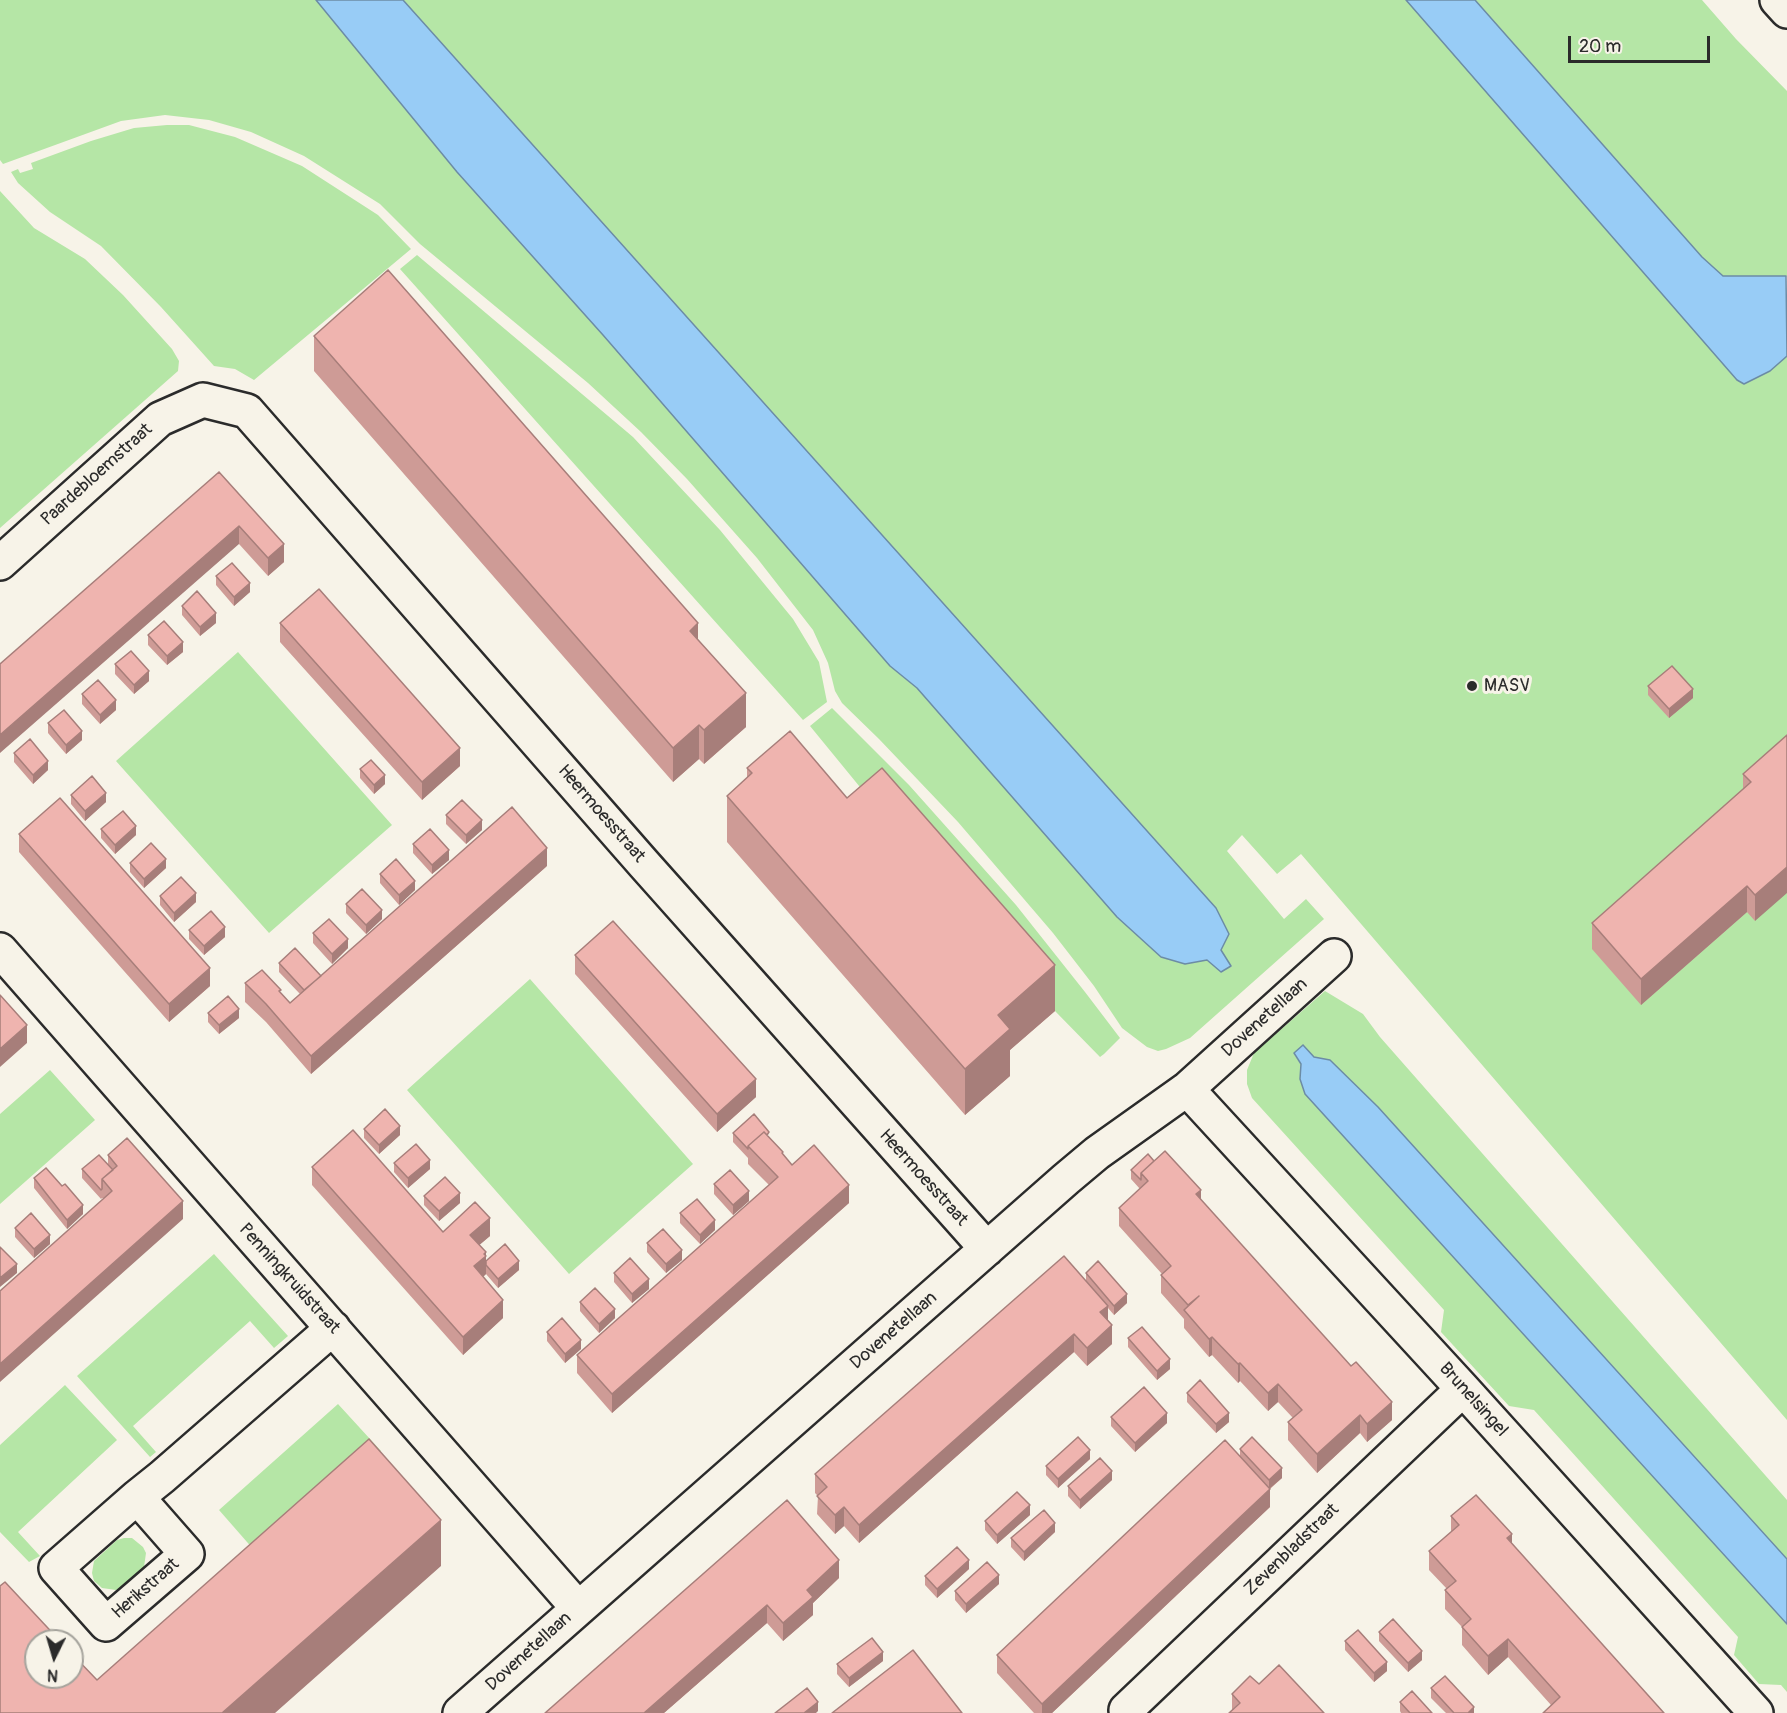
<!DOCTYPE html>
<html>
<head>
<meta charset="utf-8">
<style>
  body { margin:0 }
  #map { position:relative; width:1787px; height:1713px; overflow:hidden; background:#f7f3e8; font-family:Pangolin,sans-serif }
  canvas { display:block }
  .north { position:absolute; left:24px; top:1629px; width:60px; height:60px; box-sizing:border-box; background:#f7f3e8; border:2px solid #a5a39c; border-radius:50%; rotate:185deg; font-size:16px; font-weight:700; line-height:24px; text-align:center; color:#2b2b2b }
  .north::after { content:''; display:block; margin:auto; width:21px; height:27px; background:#2b2b2b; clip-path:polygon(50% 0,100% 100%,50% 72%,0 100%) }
  .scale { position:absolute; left:1568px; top:36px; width:142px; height:27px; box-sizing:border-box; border:3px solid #2b2b2b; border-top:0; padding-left:8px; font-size:18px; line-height:21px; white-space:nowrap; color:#2b2b2b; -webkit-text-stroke:4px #f7f3e8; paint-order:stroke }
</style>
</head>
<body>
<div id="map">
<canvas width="1787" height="1713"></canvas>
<div class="north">N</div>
<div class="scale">20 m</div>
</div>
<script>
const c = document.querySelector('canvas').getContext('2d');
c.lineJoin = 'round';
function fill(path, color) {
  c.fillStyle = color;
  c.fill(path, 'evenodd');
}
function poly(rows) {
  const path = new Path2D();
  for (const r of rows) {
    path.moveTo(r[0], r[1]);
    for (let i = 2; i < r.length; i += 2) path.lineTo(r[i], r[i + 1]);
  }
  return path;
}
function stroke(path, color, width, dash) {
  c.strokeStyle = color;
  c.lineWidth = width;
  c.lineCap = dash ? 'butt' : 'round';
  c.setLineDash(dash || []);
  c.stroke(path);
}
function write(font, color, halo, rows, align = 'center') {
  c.font = font + ' Pangolin,sans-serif';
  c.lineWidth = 6;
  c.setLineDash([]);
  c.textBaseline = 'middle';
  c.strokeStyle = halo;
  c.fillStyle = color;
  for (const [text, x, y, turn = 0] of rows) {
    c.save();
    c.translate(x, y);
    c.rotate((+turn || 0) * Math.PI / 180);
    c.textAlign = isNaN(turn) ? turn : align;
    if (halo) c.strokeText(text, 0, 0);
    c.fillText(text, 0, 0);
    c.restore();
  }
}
const green = poly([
  [0,0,316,0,457,172,603,335,890,666,917,688,1117,917,1161,957,1185,964,1207,960,1221,949,1215,908,403,0,1406,0,1737,380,1744,384,1770,371,1787,356,1787,1420,1301,854,1277,874,1242,835,1227,851,1284,919,1306,899,1324,919,1190,1038,1166,1049,1158,1051,1147,1047,1122,1028,1094,986,1053,933,958,822,879,739,842,703,835,691,828,663,813,630,757,558,687,479,641,432,588,383,420,244,380,204,304,156,251,132,209,120,165,115,121,121,3,164,0,160],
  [1475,0,1702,0,1736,39,1787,91,1787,277,1786,276,1723,276,1702,257],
  [167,125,189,125,235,137,302,166,378,215,411,249,254,380,235,369,214,366,161,307,101,246,50,212,18,183,11,172,18,169,20,173,33,169,31,163,91,141,134,128],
  [0,191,34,228,85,259,123,295,172,349,179,361,178,371,0,528],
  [417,255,633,437,720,530,793,619,819,662,827,702,803,720,400,269],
  [238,652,392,825,269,933,116,761],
  [832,708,909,785,1016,905,1085,992,1120,1038,1104,1054,1100,1057,1055,1011,882,814,810,726],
  [530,979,693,1164,569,1274,407,1090],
  [1325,991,1363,1014,1380,1037,1787,1500,1787,1559,1378,1107,1330,1060,1294,1054,1301,1064,1300,1079,1305,1094,1787,1624,1787,1692,1781,1685,1759,1684,1734,1655,1738,1637,1534,1410,1509,1406,1441,1332,1444,1310,1252,1098,1247,1084,1247,1070,1254,1053],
  [50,1070,95,1120,0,1204,0,1114],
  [214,1254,288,1336,274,1348,250,1321,133,1426,156,1452,150,1457,77,1376],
  [65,1385,117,1440,18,1532,40,1556,29,1562,0,1532,0,1445],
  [338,1404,381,1451,261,1558,219,1510],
  [124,1538,132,1538,143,1547,146,1553,144,1567,123,1588,116,1590,102,1588,94,1581,92,1573,94,1561,117,1540]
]);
const water = poly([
  [316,0,403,0,1216,908,1229,934,1221,950,1231,966,1221,972,1207,960,1185,964,1161,957,1117,917,917,688,890,666,603,335,457,172,316,0],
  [1406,0,1475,0,1702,257,1723,276,1786,276,1787,356,1770,371,1744,384,1737,380,1406,0],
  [1303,1045,1314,1057,1330,1060,1378,1107,1787,1559,1787,1624,1305,1094,1300,1079,1301,1064,1294,1053,1303,1045]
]);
const minor = poly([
  [1777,0,1787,11],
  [0,563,160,419,203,400,247,411,644,864,987,1249],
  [0,950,578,1608],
  [1187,1089,1463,1389,1756,1713],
  [137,1497,187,1554,106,1624,56,1568,137,1497,162,1477,333,1328],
  [460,1713,1066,1179,1097,1153,1187,1089,1334,956],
  [1129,1713,1126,1710,1463,1389]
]);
const wall = poly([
  [314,336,746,727,704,764,699,759,673,782,314,371],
  [219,472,284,562,268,576,239,544],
  [216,576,250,592,234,606,216,585],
  [182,606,216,623,200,636,182,615],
  [280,623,460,766,422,800,280,642],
  [148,635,183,652,167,665,148,645],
  [115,664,149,681,134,694,115,674],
  [1648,686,1693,698,1669,718,1648,695],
  [82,694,116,710,100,724,82,704],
  [48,723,82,740,66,754,48,733],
  [1787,735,1755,921,1747,912,1641,1005,1592,949,1592,923,1743,789,1743,774],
  [14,753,48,770,33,784,14,762],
  [747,768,847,798,1055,1011,1010,1050,1010,1076,965,1115,727,842,727,796,747,778],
  [360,769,385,784,374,794,360,778],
  [71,795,106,802,85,821,71,804],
  [446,815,482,830,466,844,446,824],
  [101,829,136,835,115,854,101,838],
  [19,834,210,986,169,1022,19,852],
  [413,844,449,860,432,874,413,853],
  [130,863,166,868,144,888,130,872],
  [547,866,311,1074,266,1022,245,1002,245,983,281,993,290,1003,300,994,279,972,279,963,321,976],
  [380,874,415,890,399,905,380,883],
  [160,896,196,902,174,922,160,905],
  [346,904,382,919,366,934,346,913],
  [189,930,225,937,204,955,189,939],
  [313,933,348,948,332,964,313,943],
  [575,955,756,1097,717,1132,575,974],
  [208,1013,239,1018,219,1034,208,1022],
  [364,1129,400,1135,379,1154,364,1138],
  [733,1133,769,1138,792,1165,849,1203,612,1413,577,1373,577,1355,769,1185,748,1164,748,1158,733,1142],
  [108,1155,183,1219,102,1198,101,1199,82,1178,82,1169,108,1164],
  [1154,1161,1201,1200,1392,1420,1367,1442,1360,1433,1317,1473,1288,1440,1288,1422,1293,1418,1278,1402,1268,1411,1240,1381,1238,1383,1212,1355,1209,1357,1184,1328,1184,1319,1161,1293,1161,1275,1162,1274,1119,1226,1119,1208,1140,1189,1131,1179,1131,1170],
  [394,1163,430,1169,408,1188,394,1172],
  [312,1167,443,1232,490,1236,479,1245,486,1252,486,1261,519,1270,498,1288,486,1274,483,1277,503,1318,463,1355,312,1185],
  [34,1178,83,1214,67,1229,34,1188],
  [714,1184,749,1201,733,1215,714,1194],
  [424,1196,460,1203,439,1221,424,1205],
  [680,1213,715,1230,700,1244,680,1223],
  [15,1228,50,1244,34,1258,15,1237],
  [647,1243,682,1260,666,1273,647,1252],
  [614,1273,649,1289,632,1303,614,1282],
  [1086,1273,1127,1303,1114,1315,1108,1308,1108,1321,1112,1344,1087,1366,1074,1352,859,1543,844,1526,835,1534,817,1514,818,1496,815,1493,815,1474,1086,1281],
  [580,1302,615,1318,599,1333,580,1311],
  [547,1332,581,1349,565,1363,547,1341],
  [1128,1338,1170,1369,1157,1380,1128,1347],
  [1187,1393,1229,1422,1216,1433,1187,1402],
  [1111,1417,1167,1423,1135,1452,1111,1426],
  [1240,1449,1282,1478,1270,1489,1270,1507,1052,1713,1034,1713,997,1673,997,1655,1240,1455],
  [1090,1459,1058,1488,1046,1475,1046,1466],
  [1112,1480,1080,1509,1068,1496,1068,1486],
  [787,1500,839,1578,813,1603,813,1615,783,1641,767,1623,664,1713],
  [1030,1515,997,1544,985,1530,985,1521],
  [1451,1516,1512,1544,1664,1713,1551,1705,1508,1657,1488,1675,1462,1645,1462,1627,1445,1609,1445,1590,1447,1589,1429,1570,1429,1551,1451,1532],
  [1055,1532,1024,1561,1011,1547,1011,1538],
  [969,1569,937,1598,925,1585,925,1576],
  [999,1584,966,1613,955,1600,955,1591],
  [1379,1632,1422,1660,1408,1672,1379,1641],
  [1345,1641,1387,1671,1374,1682,1345,1650],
  [883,1661,849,1687,837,1674,837,1664],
  [1259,1684,1232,1710,1232,1694],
  [1431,1688,1474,1713,1446,1713,1431,1698],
  [1400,1702,1432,1713,1401,1713,1400,1711]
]);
const shadedWall = poly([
  [239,526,239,544,0,753,0,735],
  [284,544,284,562,268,576,268,558],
  [250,583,250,592,234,606,234,597],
  [216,613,216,623,200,636,200,627],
  [698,623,698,658,690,631],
  [183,642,183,652,167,665,167,656],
  [149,671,149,681,134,694,134,685],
  [1693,689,1693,698,1669,718,1669,709],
  [746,693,746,727,704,764,704,730],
  [116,700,116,710,100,724,100,715],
  [699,725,699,759,673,782,673,748],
  [82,731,82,740,66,754,66,745],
  [460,748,460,766,422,800,422,782],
  [48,761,48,770,33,784,33,775],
  [385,775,385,784,374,794,374,785],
  [106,793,106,802,85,821,85,811],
  [482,820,482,830,466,844,466,835],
  [136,826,136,835,115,854,115,845],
  [547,848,547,866,311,1074,311,1056],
  [449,850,449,860,432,874,432,865],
  [166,859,166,868,144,888,144,879],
  [1787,867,1787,893,1755,921,1755,895],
  [415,881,415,890,399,905,399,895],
  [1747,886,1747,912,1641,1005,1641,979],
  [196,893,196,902,174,922,174,913],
  [382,910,382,919,366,934,366,925],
  [225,927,225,937,204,955,204,946],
  [348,939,348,948,332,964,332,954],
  [1055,965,1055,1011,1010,1050,1010,1076,965,1115,965,1069,998,1015],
  [210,968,210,986,169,1022,169,1004],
  [239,1009,239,1018,219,1034,219,1025],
  [27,1025,27,1043,0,1067,0,1049],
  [756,1079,756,1097,717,1132,717,1114],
  [400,1126,400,1135,379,1154,379,1145],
  [430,1160,430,1169,408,1188,408,1178],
  [849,1185,849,1203,612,1413,612,1394],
  [1201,1190,1201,1208,1196,1194],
  [749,1191,749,1201,733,1215,733,1205],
  [460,1193,460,1203,439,1221,439,1211],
  [183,1201,183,1219,0,1382,0,1364],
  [83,1205,83,1214,67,1229,67,1220],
  [490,1218,490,1236,470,1253,470,1235],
  [715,1220,715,1230,700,1244,700,1235],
  [50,1235,50,1244,34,1258,34,1249],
  [682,1250,682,1260,666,1273,666,1264],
  [486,1252,486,1274,474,1285,474,1266],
  [519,1261,519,1270,498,1288,498,1279],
  [17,1264,17,1273,0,1287,0,1278],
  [649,1279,649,1289,632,1303,632,1294],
  [1127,1294,1127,1303,1114,1315,1114,1306],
  [503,1300,503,1318,463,1355,463,1337],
  [1108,1306,1108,1324,1100,1312],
  [615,1309,615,1318,599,1333,599,1324],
  [1112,1325,1112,1344,1087,1366,1087,1348],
  [1074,1334,1074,1352,859,1543,859,1525],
  [1212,1337,1212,1355,1209,1357,1209,1339],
  [581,1340,581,1349,565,1363,565,1354],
  [1170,1359,1170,1369,1157,1380,1157,1371],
  [1240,1363,1240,1381,1238,1383,1238,1364],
  [1278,1384,1278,1402,1268,1411,1268,1393],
  [1392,1402,1392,1420,1367,1442,1367,1424],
  [1167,1413,1167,1423,1135,1452,1135,1443],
  [1229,1413,1229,1422,1216,1433,1216,1424],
  [1360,1415,1360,1433,1317,1473,1317,1454],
  [1090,1450,1090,1459,1058,1488,1058,1479],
  [1282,1468,1282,1478,1269,1489,1269,1480],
  [1112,1471,1112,1480,1080,1509,1080,1500],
  [1270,1489,1270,1507,1052,1713,1042,1713,1042,1704],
  [1030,1505,1030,1515,997,1544,997,1535],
  [844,1507,844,1526,835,1534,835,1515],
  [441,1520,441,1566,275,1713,222,1713],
  [1055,1523,1055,1532,1024,1561,1024,1552],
  [1512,1534,1512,1552,1507,1538],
  [839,1560,839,1578,813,1603,813,1615,783,1641,783,1623,807,1590],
  [969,1560,969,1569,937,1598,937,1589],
  [999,1575,999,1584,966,1613,966,1604],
  [767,1605,767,1623,664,1713,644,1713],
  [1508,1639,1508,1657,1488,1675,1488,1656],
  [1422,1651,1422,1660,1408,1672,1408,1663],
  [883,1652,883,1661,849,1687,849,1678],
  [1387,1662,1387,1671,1374,1682,1374,1673],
  [818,1702,818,1711,816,1713,804,1713],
  [1474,1707,1474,1713,1468,1713]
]);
const building = poly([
  [388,270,698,623,690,631,746,693,704,730,699,725,673,748,314,336,388,270],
  [219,472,284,544,268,558,239,526,0,735,0,664,219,472],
  [232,563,250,583,234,597,216,576,232,563],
  [319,589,460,748,422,782,280,623,319,589],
  [197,591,216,613,200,627,182,606,197,591],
  [164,621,183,642,167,656,148,635,164,621],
  [131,651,149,671,134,685,115,664,131,651],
  [1672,666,1693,689,1669,709,1648,686,1672,666],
  [98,680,116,700,100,715,82,694,98,680],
  [64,710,82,731,66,745,48,723,64,710],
  [790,731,847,798,882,768,1055,965,998,1015,1010,1029,965,1069,727,796,752,773,747,768,790,731],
  [1787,735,1787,867,1755,895,1747,886,1641,979,1592,923,1751,782,1743,774,1787,735],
  [30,739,48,761,33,775,14,753,30,739],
  [371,760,385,775,374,785,360,769,371,760],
  [92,776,106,793,85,811,71,795,92,776],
  [60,798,210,968,169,1004,19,834,60,798],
  [462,800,482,820,466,835,446,815,462,800],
  [512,807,547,848,311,1056,266,1004,245,983,262,970,281,990,279,991,290,1003,512,807],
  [123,811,136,826,115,845,101,829,123,811],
  [430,829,449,850,432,865,413,844,430,829],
  [151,843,166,859,144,879,130,863,151,843],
  [396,859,415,881,399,895,380,874,396,859],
  [181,877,196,893,174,913,160,896,181,877],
  [362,889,382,910,366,925,346,904,362,889],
  [211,911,225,927,204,946,189,930,211,911],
  [329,919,348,939,332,954,313,933,329,919],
  [613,921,756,1079,717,1114,575,955,613,921],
  [295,948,321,976,304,990,279,963,295,948],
  [0,995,27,1025,0,1049,0,995],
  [228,996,239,1009,219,1025,208,1013,228,996],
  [385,1109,400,1126,379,1145,364,1129,385,1109],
  [754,1114,769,1132,767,1135,764,1132,748,1146,748,1149,733,1133,754,1114],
  [353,1130,443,1232,475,1202,490,1218,470,1235,486,1252,484,1254,486,1256,474,1266,503,1300,463,1337,312,1167,353,1130],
  [764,1132,783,1152,782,1153,792,1165,814,1145,849,1185,612,1394,577,1355,778,1177,748,1146,764,1132],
  [127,1138,183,1201,0,1364,0,1291,112,1191,102,1179,117,1166,108,1155,127,1138],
  [416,1144,430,1160,408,1178,394,1163,416,1144],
  [1165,1151,1201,1190,1196,1194,1351,1366,1356,1362,1392,1402,1367,1424,1360,1415,1317,1454,1288,1422,1302,1410,1278,1384,1268,1393,1240,1363,1238,1364,1212,1337,1209,1339,1184,1310,1199,1296,1188,1305,1161,1275,1171,1266,1119,1208,1148,1181,1141,1173,1165,1151],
  [1148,1154,1154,1161,1141,1173,1141,1180,1131,1170,1148,1154],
  [99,1155,113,1170,102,1179,102,1189,101,1190,82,1169,99,1155],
  [46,1168,62,1186,65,1184,83,1205,67,1220,34,1178,46,1168],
  [730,1170,749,1191,733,1205,714,1184,730,1170],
  [445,1177,460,1193,439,1211,424,1196,445,1177],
  [697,1199,715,1220,700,1235,680,1213,697,1199],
  [31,1213,50,1235,34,1249,15,1228,31,1213],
  [663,1229,682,1250,666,1264,647,1243,663,1229],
  [505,1244,519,1261,498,1279,486,1265,486,1261,505,1244],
  [0,1247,17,1264,0,1278,0,1247],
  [1064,1256,1108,1306,1100,1312,1112,1325,1087,1348,1074,1334,859,1525,844,1507,835,1515,817,1496,827,1487,815,1474,1064,1256],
  [630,1258,649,1279,632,1294,614,1273,630,1258],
  [1098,1261,1127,1294,1114,1306,1086,1273,1098,1261],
  [595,1288,615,1309,599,1324,580,1302,595,1288],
  [562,1318,581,1340,565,1354,547,1332,562,1318],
  [1142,1327,1170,1359,1157,1371,1128,1338,1142,1327],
  [1200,1380,1229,1413,1216,1424,1187,1393,1200,1380],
  [1144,1387,1167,1413,1135,1443,1111,1417,1144,1387],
  [1078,1437,1090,1450,1058,1479,1046,1466,1078,1437],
  [1252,1437,1282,1468,1269,1480,1240,1449,1252,1437],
  [369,1439,441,1520,222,1713,0,1713,0,1586,5,1582,60,1641,36,1641,36,1677,72,1677,72,1654,97,1680,369,1439],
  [1225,1440,1270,1489,1042,1704,997,1655,1225,1440],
  [1100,1458,1112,1471,1080,1500,1068,1486,1100,1458],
  [1017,1492,1030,1505,997,1535,985,1521,1017,1492],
  [1476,1495,1512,1534,1507,1538,1664,1713,1543,1713,1560,1697,1508,1639,1488,1656,1462,1627,1471,1619,1445,1590,1456,1581,1429,1551,1459,1525,1451,1516,1476,1495],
  [787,1500,839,1560,807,1590,813,1597,783,1623,767,1605,644,1713,545,1713,787,1500],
  [1044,1510,1055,1523,1024,1552,1011,1538,1044,1510],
  [957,1547,969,1560,937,1589,925,1576,957,1547],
  [987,1562,999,1575,966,1604,955,1591,987,1562],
  [1393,1619,1422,1651,1408,1663,1379,1632,1393,1619],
  [1358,1630,1387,1662,1374,1673,1345,1641,1358,1630],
  [872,1638,883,1652,849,1678,837,1664,872,1638],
  [913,1650,962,1713,832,1713,913,1650],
  [1279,1665,1324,1713,1229,1713,1240,1703,1232,1694,1250,1676,1259,1684,1279,1665],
  [1445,1676,1474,1707,1468,1713,1454,1713,1431,1688,1445,1676],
  [807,1688,818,1702,804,1713,775,1713,807,1688],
  [1412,1691,1432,1713,1410,1713,1400,1702,1412,1691]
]);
const markers = [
  [1472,686,6,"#2b2b2b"]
];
const streetNames = [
  ["Paardebloemstraat",97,475,-42],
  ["Heermoesstraat",601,814,49],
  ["Dovenetellaan",1265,1018,-42],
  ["Heermoesstraat",923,1178,48],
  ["Penningkruidstraat",289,1279,48],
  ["Dovenetellaan",894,1331,-41],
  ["Brunelsingel",1473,1400,48],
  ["Zevenbladstraat",1292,1550,-44],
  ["Herikstraat",146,1589,-41],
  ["Dovenetellaan",529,1652,-42]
];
const poiNames = [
  ["MASV",1484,686]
];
fill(green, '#b5e6a6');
fill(water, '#98ccf6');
stroke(water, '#6c8ca5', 1.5);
stroke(minor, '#2b2b2b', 38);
stroke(minor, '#f7f3e8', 33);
fill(wall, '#ce9b96');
fill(shadedWall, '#a77e7a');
fill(building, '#efb4af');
stroke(building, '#a77e7a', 1.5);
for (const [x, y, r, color] of markers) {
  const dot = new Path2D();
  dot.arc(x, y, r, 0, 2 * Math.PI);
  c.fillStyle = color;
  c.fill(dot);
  stroke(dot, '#f7f3e8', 2);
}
write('18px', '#2b2b2b', '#f7f3e8', streetNames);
write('18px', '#2b2b2b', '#f7f3e8', poiNames, 'left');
</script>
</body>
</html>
